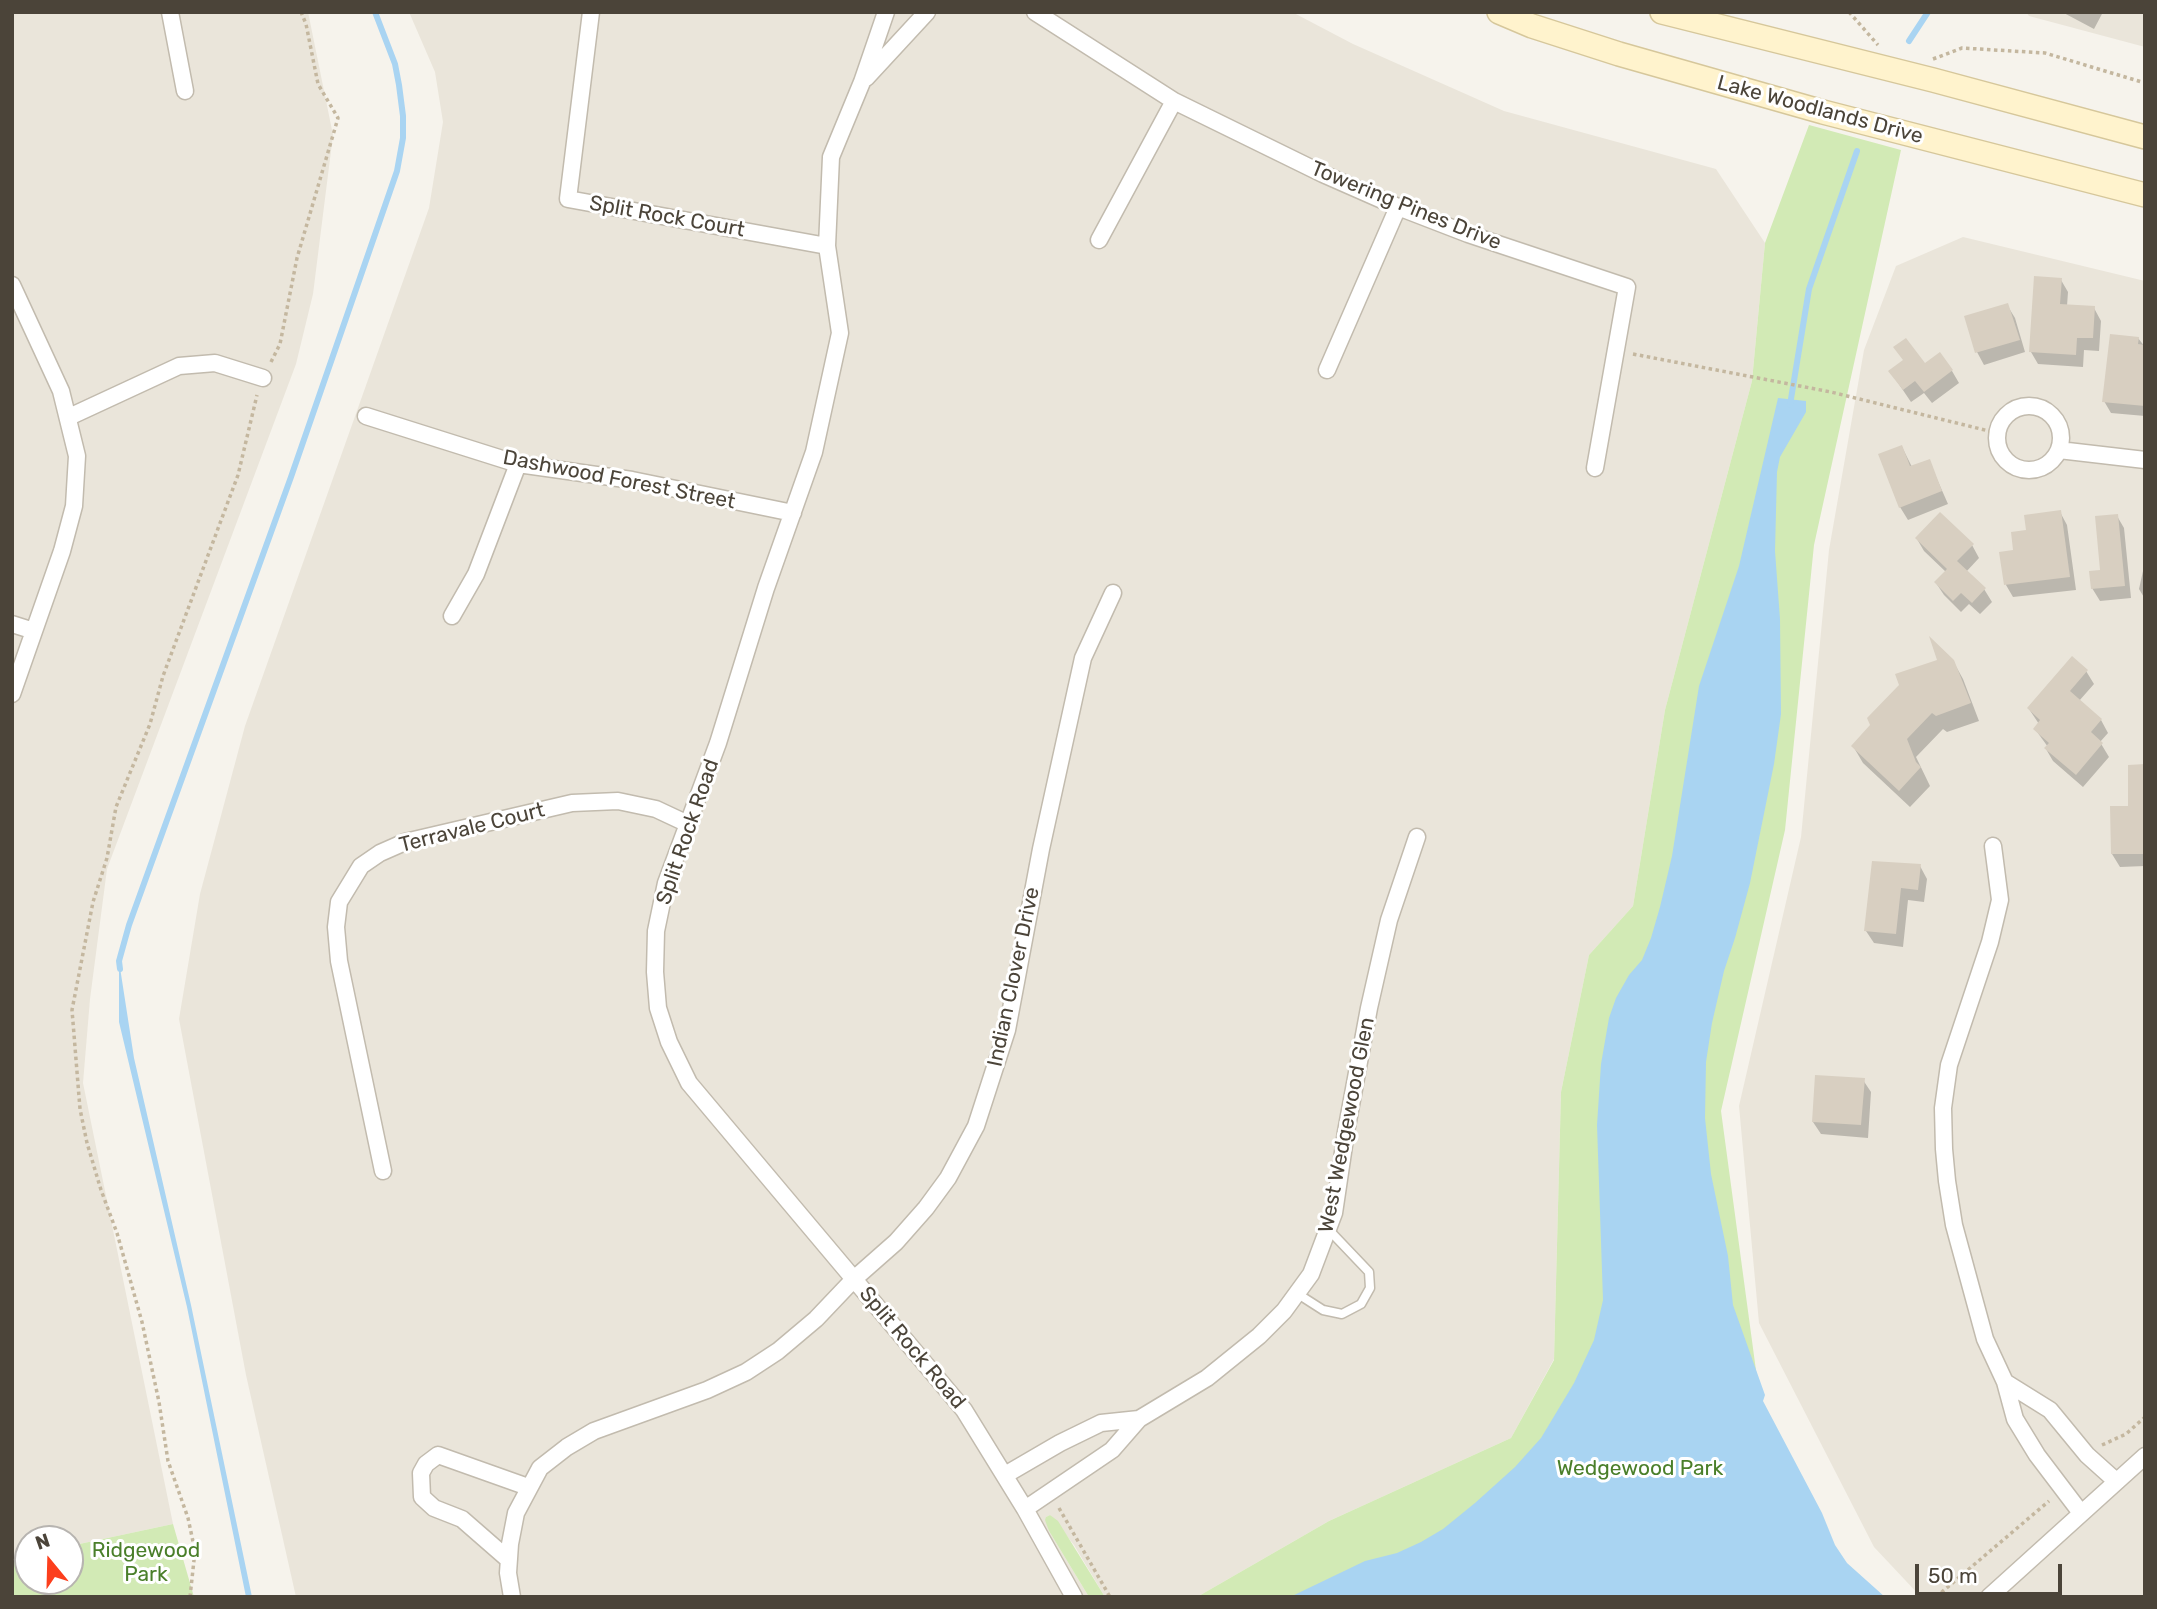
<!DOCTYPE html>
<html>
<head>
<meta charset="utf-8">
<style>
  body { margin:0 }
  #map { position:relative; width:2157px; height:1609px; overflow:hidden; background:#f6f3ec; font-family:Rubik,sans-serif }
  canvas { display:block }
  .frame { position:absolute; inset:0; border:14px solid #4b4439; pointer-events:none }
  .north { position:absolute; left:14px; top:1525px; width:70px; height:70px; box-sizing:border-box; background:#fff; border:2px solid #b7b4b0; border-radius:50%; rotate:341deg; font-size:19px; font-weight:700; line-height:28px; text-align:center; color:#4b4439 }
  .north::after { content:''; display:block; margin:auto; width:24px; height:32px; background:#fc3f1d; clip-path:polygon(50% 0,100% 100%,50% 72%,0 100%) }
  .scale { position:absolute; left:1915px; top:1564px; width:147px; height:32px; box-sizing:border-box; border:4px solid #4b4439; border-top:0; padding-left:9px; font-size:21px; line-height:24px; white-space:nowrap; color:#4b4439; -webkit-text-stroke:5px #fff; paint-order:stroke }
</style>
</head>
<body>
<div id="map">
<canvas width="2157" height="1609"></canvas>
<div class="frame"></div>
<div class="north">N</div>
<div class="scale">50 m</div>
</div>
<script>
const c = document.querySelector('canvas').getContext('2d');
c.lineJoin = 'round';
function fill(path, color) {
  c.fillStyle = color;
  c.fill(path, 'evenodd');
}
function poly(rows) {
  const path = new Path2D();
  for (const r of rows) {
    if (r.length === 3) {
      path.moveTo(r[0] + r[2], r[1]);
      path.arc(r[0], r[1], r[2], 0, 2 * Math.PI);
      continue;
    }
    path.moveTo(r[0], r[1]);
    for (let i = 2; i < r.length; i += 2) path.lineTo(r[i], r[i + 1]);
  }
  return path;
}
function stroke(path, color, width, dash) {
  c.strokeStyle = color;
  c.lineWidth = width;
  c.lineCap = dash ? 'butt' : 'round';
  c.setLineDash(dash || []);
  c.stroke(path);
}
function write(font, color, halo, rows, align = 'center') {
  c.font = font + ' Rubik,sans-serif';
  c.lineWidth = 6;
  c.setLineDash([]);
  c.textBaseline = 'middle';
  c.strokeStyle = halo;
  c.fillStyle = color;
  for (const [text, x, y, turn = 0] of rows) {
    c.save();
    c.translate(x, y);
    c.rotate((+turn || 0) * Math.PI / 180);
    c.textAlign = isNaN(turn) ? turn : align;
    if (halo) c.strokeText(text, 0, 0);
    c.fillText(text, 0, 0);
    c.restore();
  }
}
const residential = poly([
  [12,12,308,12,333,135,313,294,296,364,107,869,90,999,83,1083,173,1524,70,1546,70,1539,28,1539,28,1555,12,1558],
  [409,12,1292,12,1353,44,1504,111,1716,169,1765,243,1752,381,1665,710,1633,906,1589,955,1561,1092,1554,1359,1511,1438,1329,1521,1197,1597,1105,1597,1074,1545,1050,1515,1046,1517,1049,1531,1089,1597,296,1597,246,1375,179,1019,200,894,245,726,429,208,443,122,435,72],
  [2026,12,2145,12,2145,47,2029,16],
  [1963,237,2145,281,2145,1597,1921,1597,1874,1547,1759,1323,1739,1106,1801,837,1829,550,1864,350,1896,266]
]);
const green = poly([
  [1809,125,1901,150,1814,545,1785,830,1721,1111,1772,1489,1813,1597,1197,1597,1329,1521,1511,1438,1554,1360,1561,1092,1589,955,1633,906,1665,710,1752,381,1765,243],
  [1050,1515,1058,1521,1105,1597,1089,1597,1049,1531,1045,1520,1046,1517],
  [173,1524,194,1597,12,1597,12,1558,28,1555,28,1581,70,1581,70,1546]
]);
const water = poly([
  [1778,398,1806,401,1806,412,1780,457,1777,472,1775,551,1780,619,1781,714,1774,764,1750,883,1735,938,1724,971,1712,1023,1706,1062,1705,1118,1711,1174,1728,1256,1733,1305,1765,1395,1763,1401,1822,1513,1835,1545,1847,1563,1885,1597,1290,1597,1365,1561,1397,1553,1421,1542,1443,1529,1475,1503,1515,1467,1541,1438,1574,1383,1594,1340,1603,1300,1597,1125,1601,1064,1609,1018,1616,998,1629,975,1642,960,1651,938,1660,907,1672,856,1699,686,1739,566],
  [119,961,134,1058,191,1305,252,1597,246,1597,187,1307,119,1022]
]);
const shadow = poly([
  [2062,12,2103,12,2094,29],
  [2061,280,2068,292,2067,306,2094,308,2101,321,2099,351,2084,350,2083,367,2038,364,2031,352],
  [2007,305,2015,318,2025,352,1984,365,1977,352],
  [2138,338,2145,347,2145,416,2111,413,2104,401],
  [1925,366,1952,371,1959,383,1932,403,1924,393,1911,402,1890,371],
  [1902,447,1912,467,1929,461,1948,504,1908,520,1900,507],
  [2060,512,2067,525,2076,590,2013,597,2006,585,2015,551,2028,531],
  [2117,516,2124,528,2131,598,2100,601,2092,588,2102,571],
  [1917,539,1972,545,1979,558,1966,572,1984,589,1992,602,1980,614,1969,604,1961,612,1944,595,1936,583,1946,572,1924,551],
  [2145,562,2145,599,2139,589],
  [1953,661,1963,679,1979,721,1947,732,1943,729,1916,757,1930,786,1910,807,1863,763,1853,746],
  [2086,671,2094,684,2079,701,2101,720,2108,733,2100,742,2109,757,2083,787,2053,761,2046,749,2048,747,2035,729,2039,724,2029,709],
  [2145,766,2145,866,2120,867,2112,854],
  [1874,863,1920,866,1927,879,1924,902,1908,900,1903,947,1874,943,1866,931],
  [1863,1080,1871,1092,1868,1138,1821,1134,1813,1122]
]);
const stream = poly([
  [1909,41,1928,12],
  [1790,405,1809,289,1857,151],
  [120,969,119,961,129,925,291,477,397,171,403,138,403,116,399,85,395,64,375,12]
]);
const building = poly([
  [2034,276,2062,278,2060,304,2095,306,2093,338,2077,338,2076,355,2029,352],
  [2008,303,2020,340,1975,353,1964,316],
  [2110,334,2139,337,2138,344,2145,345,2145,406,2102,402],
  [1906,338,1925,363,1940,352,1953,370,1924,392,1915,381,1903,390,1888,371,1903,360,1893,347],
  [1902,445,1910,466,1930,459,1942,491,1899,508,1878,454],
  [2061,510,2070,577,2004,585,1999,552,2013,550,2011,532,2026,530,2024,515],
  [1940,512,1974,544,1957,561,1986,588,1972,603,1961,593,1953,601,1934,582,1947,569,1915,538],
  [2118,514,2125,586,2091,589,2089,571,2100,570,2095,516],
  [1929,636,1954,660,1971,703,1936,716,1932,713,1907,739,1916,762,1921,767,1899,791,1851,746,1870,725,1867,718,1899,685,1895,674,1937,660],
  [2072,656,2088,670,2070,691,2102,719,2091,732,2103,743,2076,775,2044,748,2049,743,2033,729,2040,720,2027,708],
  [2145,764,2145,854,2111,854,2110,806,2128,806,2128,765],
  [1872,861,1921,864,1918,890,1901,888,1896,934,1864,931],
  [1815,1075,1865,1078,1861,1125,1812,1122]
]);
const path = poly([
  [1849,12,1878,45],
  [1933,59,1962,48,2045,53,2145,83],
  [1633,354,1831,392,1997,433],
  [271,362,280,344,297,258,338,118,318,84,306,24,301,12],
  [2102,1445,2126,1434,2145,1417],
  [1059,1508,1110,1597],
  [190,1597,195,1551,188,1518,168,1461,159,1402,142,1322,117,1233,101,1190,87,1143,80,1109,72,1010,93,902,107,858,116,807,150,724,163,676,238,475,257,395],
  [1936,1597,2049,1501]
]);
const service = poly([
  [1298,1294,1323,1310,1342,1314,1361,1304,1370,1288,1369,1272,1329,1230]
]);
const minor = poly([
  [170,12,185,91],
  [591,12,568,199,827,246],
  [886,12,862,82,831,157,827,246,840,333,814,452,766,588,718,743,666,883,656,931,655,972,658,1008,669,1042,689,1083,964,1410,1025,1509,1074,1597],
  [1035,12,1174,101,1323,174,1398,207,1468,234,1627,287,1595,468],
  [866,78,927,12],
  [1099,240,1174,101],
  [12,285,61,391,77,456,74,506,62,551,12,694],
  [1327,370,1398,207],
  [2029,438,32],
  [366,416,518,464,632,480,793,513],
  [69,417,179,366,215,363,263,378],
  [2059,450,2145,460],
  [452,616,476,574,518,464],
  [12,624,34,631],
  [1993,846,2000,900,1990,942,1949,1065,1943,1108,1944,1149,1947,1181,1954,1225,1985,1339,2005,1382,2015,1419,2037,1455,2081,1513],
  [383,1171,339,961,336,927,339,902,361,866,380,853,405,842,572,803,618,801,656,809,688,824],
  [2005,1382,2050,1410,2087,1455,2116,1481],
  [1005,1475,1060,1443,1101,1423,1139,1419],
  [1025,1509,1112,1450,1139,1419,1207,1378,1259,1336,1284,1311,1311,1274,1334,1213,1346,1132,1369,1008,1389,920,1417,837],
  [509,1560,462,1519,434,1508,422,1497,421,1473,426,1464,438,1455,528,1487],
  [512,1597,508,1573,510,1544,516,1513,540,1468,567,1447,594,1431,707,1390,746,1372,778,1351,816,1319,854,1279,896,1242,926,1208,948,1178,976,1126,1007,1030,1041,849,1083,658,1113,593],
  [1989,1597,2145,1456]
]);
const secondary = poly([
  [1499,12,1532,26,1619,54,1823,112,2145,195],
  [1662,12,1933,80,2145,137]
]);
const streetNames = [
  ["Lake Woodlands Drive",1820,110,15],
  ["Towering Pines Drive",1406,206,22],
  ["Split Rock Court",667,217,10],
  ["Dashwood Forest Street",619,480,11],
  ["Terravale Court",472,828,-14],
  ["Split Rock Road",688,832,-71],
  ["Indian Clover Drive",1014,977,-78],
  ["West Wedgewood Glen",1347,1125,-79],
  ["Split Rock Road",912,1348,50]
];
const parkNames = [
  ["Wedgewood Park",1640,1469],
  ["Ridgewood",146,1551],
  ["Park",146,1575]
];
fill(residential, '#eae5da');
fill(green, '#d2eab5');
fill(water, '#a9d4f2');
fill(shadow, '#0003');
stroke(stream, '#a9d4f2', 6);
fill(building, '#d8cfc1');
stroke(service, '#c2bbae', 11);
stroke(minor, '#c2bbae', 19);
stroke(secondary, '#d6c79b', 26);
stroke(path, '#c4b79f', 3.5, [3.5, 3.5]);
stroke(service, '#fff', 8);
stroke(minor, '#fff', 16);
stroke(secondary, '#fff3cd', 23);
write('21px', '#4b4439', '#fff', streetNames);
write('21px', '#4a7f2a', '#fff', parkNames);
</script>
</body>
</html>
